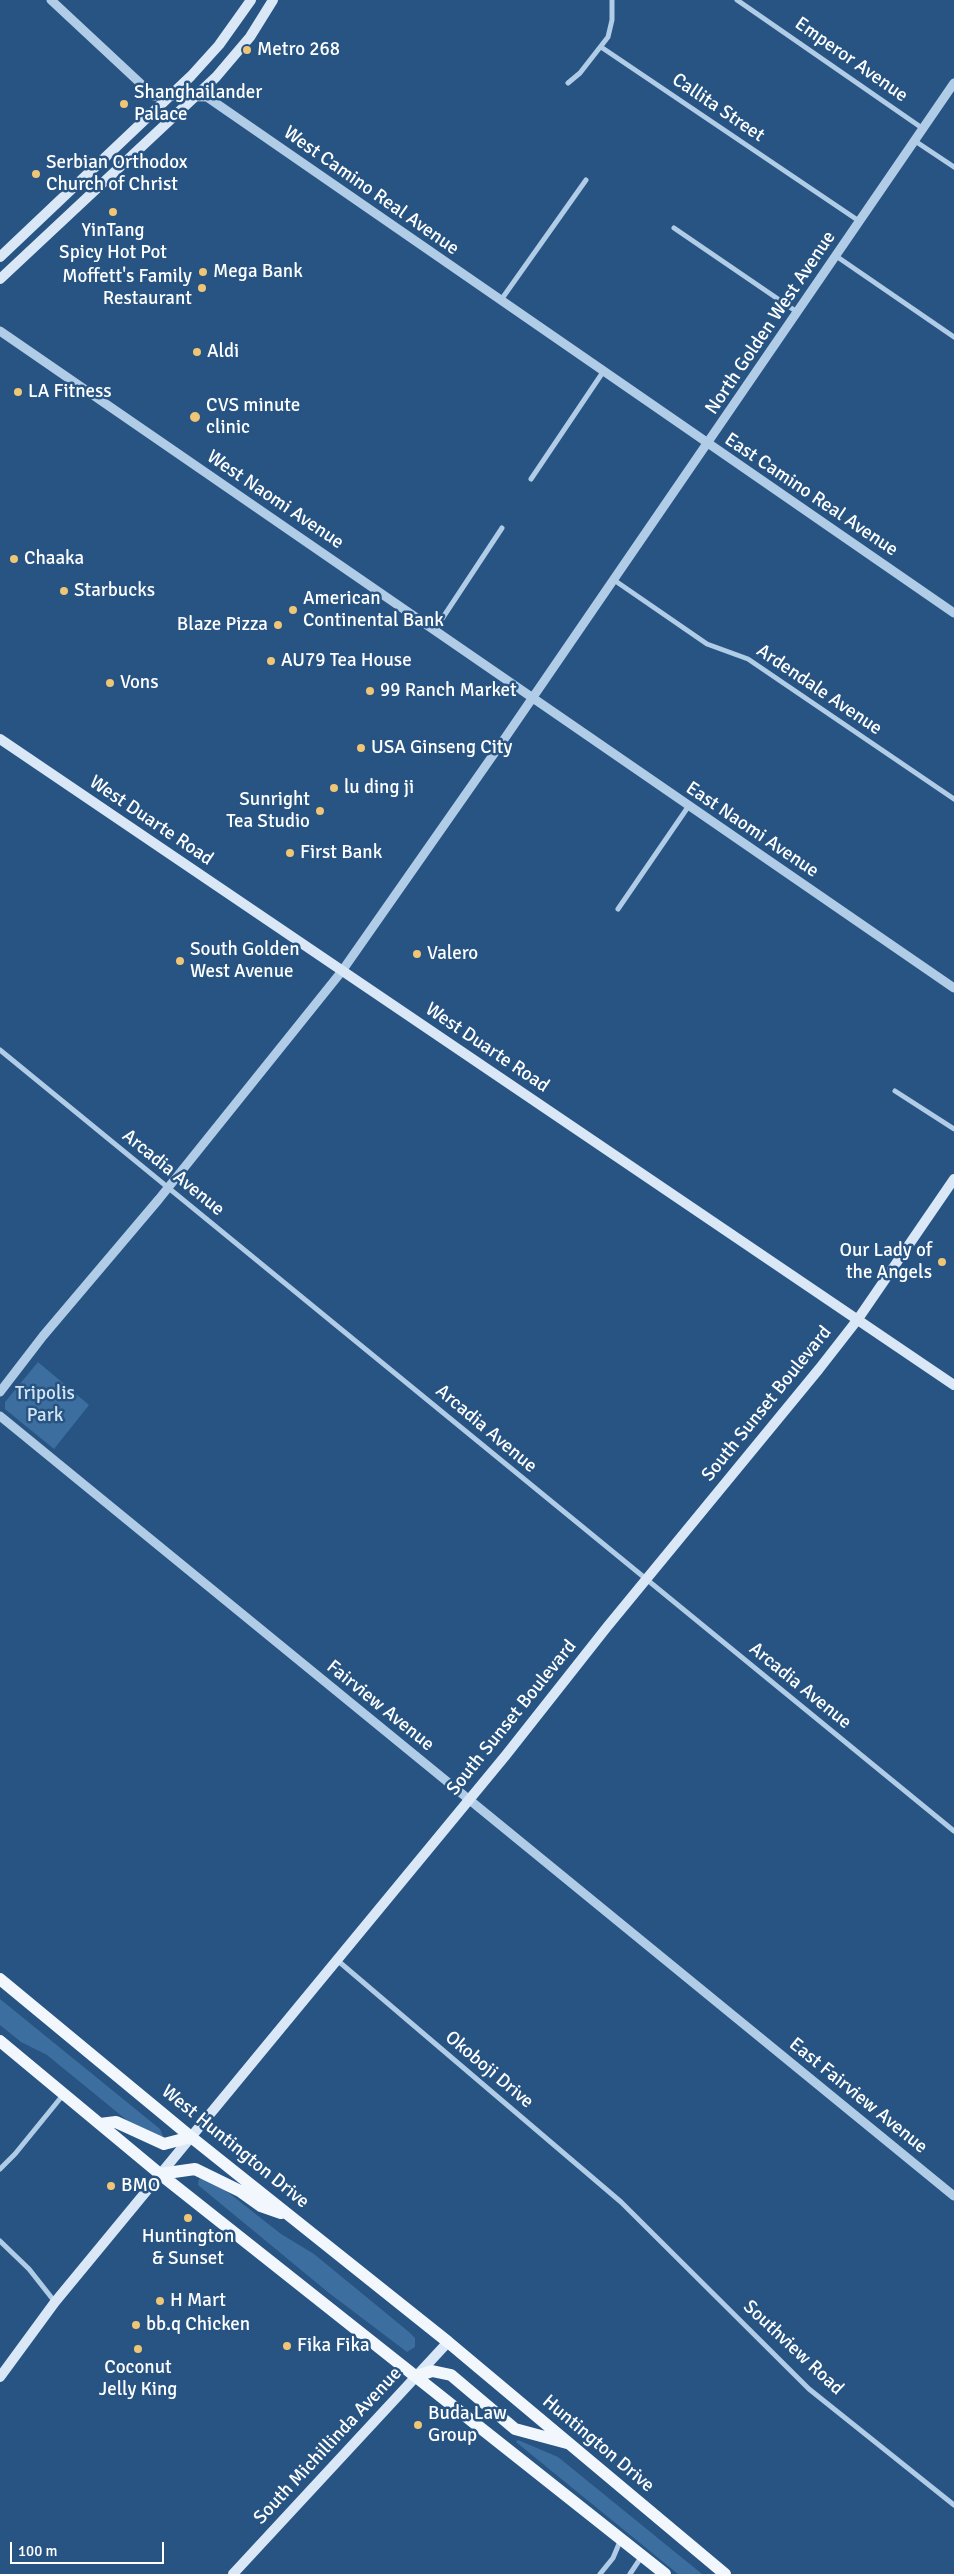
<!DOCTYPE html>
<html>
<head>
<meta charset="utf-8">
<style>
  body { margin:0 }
  #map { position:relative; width:954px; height:2574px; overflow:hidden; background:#275482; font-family:Signika,sans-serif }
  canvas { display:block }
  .scale { position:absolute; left:10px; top:2542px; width:154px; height:22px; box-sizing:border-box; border:2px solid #fff; border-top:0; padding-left:6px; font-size:15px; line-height:18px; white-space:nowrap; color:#fff; -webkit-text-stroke:4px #275482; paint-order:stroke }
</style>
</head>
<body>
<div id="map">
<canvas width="954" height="2574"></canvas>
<div class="scale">100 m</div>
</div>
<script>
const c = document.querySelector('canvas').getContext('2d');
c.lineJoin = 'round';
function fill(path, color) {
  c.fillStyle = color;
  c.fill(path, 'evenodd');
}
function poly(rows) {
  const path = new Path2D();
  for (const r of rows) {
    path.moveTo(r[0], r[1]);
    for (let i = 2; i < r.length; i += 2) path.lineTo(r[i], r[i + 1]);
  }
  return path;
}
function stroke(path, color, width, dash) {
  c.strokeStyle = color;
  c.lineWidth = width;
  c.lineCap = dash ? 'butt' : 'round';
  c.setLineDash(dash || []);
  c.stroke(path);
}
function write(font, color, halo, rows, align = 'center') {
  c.font = font + ' Signika,sans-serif';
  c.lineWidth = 5;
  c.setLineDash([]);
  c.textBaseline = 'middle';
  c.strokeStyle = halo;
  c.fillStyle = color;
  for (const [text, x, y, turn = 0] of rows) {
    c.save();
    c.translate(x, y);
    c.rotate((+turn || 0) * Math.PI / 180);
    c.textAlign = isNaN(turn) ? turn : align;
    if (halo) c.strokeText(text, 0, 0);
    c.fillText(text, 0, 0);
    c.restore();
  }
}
const green = poly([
  [38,1362,89,1405,54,1449,5,1409,5,1402],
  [0,1999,160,2129,163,2136,159,2138,134,2126,47,2055,21,2042,0,2025],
  [202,2178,220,2186,281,2234,314,2254,409,2332,415,2338,415,2347,407,2352,329,2293,198,2185,199,2179],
  [518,2440,558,2457,702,2574,678,2574,516,2442]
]);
const minor = poly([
  [737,0,922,128],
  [601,47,859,221],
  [568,83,580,73,608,37,612,20,612,0],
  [915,141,954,167],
  [674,228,797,312],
  [836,256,954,337],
  [501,300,586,180],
  [531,479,603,372],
  [614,580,707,644,748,659,954,799],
  [434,631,502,528],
  [618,909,688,807],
  [0,1050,954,1831],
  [895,1091,954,1129],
  [337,1960,621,2202,809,2389,954,2505],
  [0,2169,15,2154,63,2095],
  [0,2241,29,2269,55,2302],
  [600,2574,613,2558,621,2539],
  [630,2574,642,2556]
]);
const tertiary = poly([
  [51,0,154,96,207,97,954,613],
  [0,331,954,988],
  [0,1392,43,1336,159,1199,342,971,505,738,954,83],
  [0,1416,954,2196]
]);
const secondary = poly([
  [0,257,191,76,219,45,251,0],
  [0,279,216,77,250,37,273,0],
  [0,739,954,1385],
  [0,2377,55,2302,506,1755,607,1627,819,1369,858,1319,954,1179],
  [233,2574,448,2342]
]);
const primary = poly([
  [0,1979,191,2137,448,2342,725,2574],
  [0,2041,160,2174,665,2574],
  [100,2124,116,2122,164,2144,191,2137],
  [160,2174,195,2169,240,2191,261,2206,281,2213],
  [417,2376,432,2371,451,2375,515,2429,567,2443]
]);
const markers = [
  [247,50,5,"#efc576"],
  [124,104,5,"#efc576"],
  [36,174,5,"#efc576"],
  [113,212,5,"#efc576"],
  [203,272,5,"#efc576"],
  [202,288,5,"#efc576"],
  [197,352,5,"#efc576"],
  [18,392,5,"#efc576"],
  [195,417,6,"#efc576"],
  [14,559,5,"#efc576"],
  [64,591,5,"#efc576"],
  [293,610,5,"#efc576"],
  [278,625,5,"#efc576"],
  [271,661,5,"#efc576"],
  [110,683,5,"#efc576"],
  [370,691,5,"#efc576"],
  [361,748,5,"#efc576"],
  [334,788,5,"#efc576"],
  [320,811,5,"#efc576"],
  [290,853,5,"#efc576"],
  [417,954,5,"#efc576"],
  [180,961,5,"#efc576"],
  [942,1262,5,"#efc576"],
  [111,2186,5,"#efc576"],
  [188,2218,5,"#efc576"],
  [160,2301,5,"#efc576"],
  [136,2325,5,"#efc576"],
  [287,2346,5,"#efc576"],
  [138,2349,5,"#efc576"],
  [418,2425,5,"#efc576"]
];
const poiNames = [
  ["Metro 268",257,50],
  ["Shanghailander",134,93],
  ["Palace",134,115],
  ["Serbian Orthodox",46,163],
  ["Church of Christ",46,185],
  ["YinTang",113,231,"center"],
  ["Spicy Hot Pot",113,253,"center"],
  ["Mega Bank",213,272],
  ["Moffett's Family",192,277,"right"],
  ["Restaurant",192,299,"right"],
  ["Aldi",207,352],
  ["LA Fitness",28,392],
  ["CVS minute",206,406],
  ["clinic",206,428],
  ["Chaaka",24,559],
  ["Starbucks",74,591],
  ["American",303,599],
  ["Continental Bank",303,621],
  ["Blaze Pizza",268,625,"right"],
  ["AU79 Tea House",281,661],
  ["Vons",120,683],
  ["99 Ranch Market",380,691],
  ["USA Ginseng City",371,748],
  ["lu ding ji",344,788],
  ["Sunright",310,800,"right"],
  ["Tea Studio",310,822,"right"],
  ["First Bank",300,853],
  ["South Golden",190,950],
  ["West Avenue",190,972],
  ["Valero",427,954],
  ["Our Lady of",932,1251,"right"],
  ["the Angels",932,1273,"right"],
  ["BMO",121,2186],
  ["Huntington",188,2237,"center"],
  ["& Sunset",188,2259,"center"],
  ["H Mart",170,2301],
  ["bb.q Chicken",146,2325],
  ["Fika Fika",297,2346],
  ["Coconut",138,2368,"center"],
  ["Jelly King",138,2390,"center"],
  ["Buda Law",428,2414],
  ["Group",428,2436]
];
const streetNames = [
  ["Emperor Avenue",851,60,35],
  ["Callita Street",718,108,34],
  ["West Camino Real Avenue",371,191,35],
  ["North Golden West Avenue",771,323,-56],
  ["East Camino Real Avenue",811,495,34],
  ["West Naomi Avenue",275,500,34],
  ["Ardendale Avenue",819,690,34],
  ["West Duarte Road",151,821,34],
  ["East Naomi Avenue",752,830,34],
  ["West Duarte Road",487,1048,34],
  ["Arcadia Avenue",173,1173,39],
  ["South Sunset Boulevard",767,1404,-51],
  ["Arcadia Avenue",486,1429,40],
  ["Arcadia Avenue",800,1686,39],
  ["Fairview Avenue",380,1706,39],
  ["South Sunset Boulevard",512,1718,-51],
  ["Okoboji Drive",489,2070,40],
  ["East Fairview Avenue",858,2096,39],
  ["West Huntington Drive",235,2147,39],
  ["Southview Road",793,2348,43],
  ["Huntington Drive",598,2444,40],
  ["South Michillinda Avenue",328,2446,-47]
];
const parkNames = [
  ["Tripolis",45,1394],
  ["Park",45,1416]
];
fill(green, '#3c6f9f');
stroke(minor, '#b0cce6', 5);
stroke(tertiary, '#b0cce6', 9);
stroke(secondary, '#d9e7f6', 10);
stroke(primary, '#f1f7fd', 12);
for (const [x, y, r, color] of markers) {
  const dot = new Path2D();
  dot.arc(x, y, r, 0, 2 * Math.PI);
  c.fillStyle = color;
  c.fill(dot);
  stroke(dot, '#275482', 2);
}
write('19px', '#fff', '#275482', poiNames, 'left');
write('19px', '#fff', '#275482', streetNames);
write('19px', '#d3e5f5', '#275482', parkNames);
</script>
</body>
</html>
